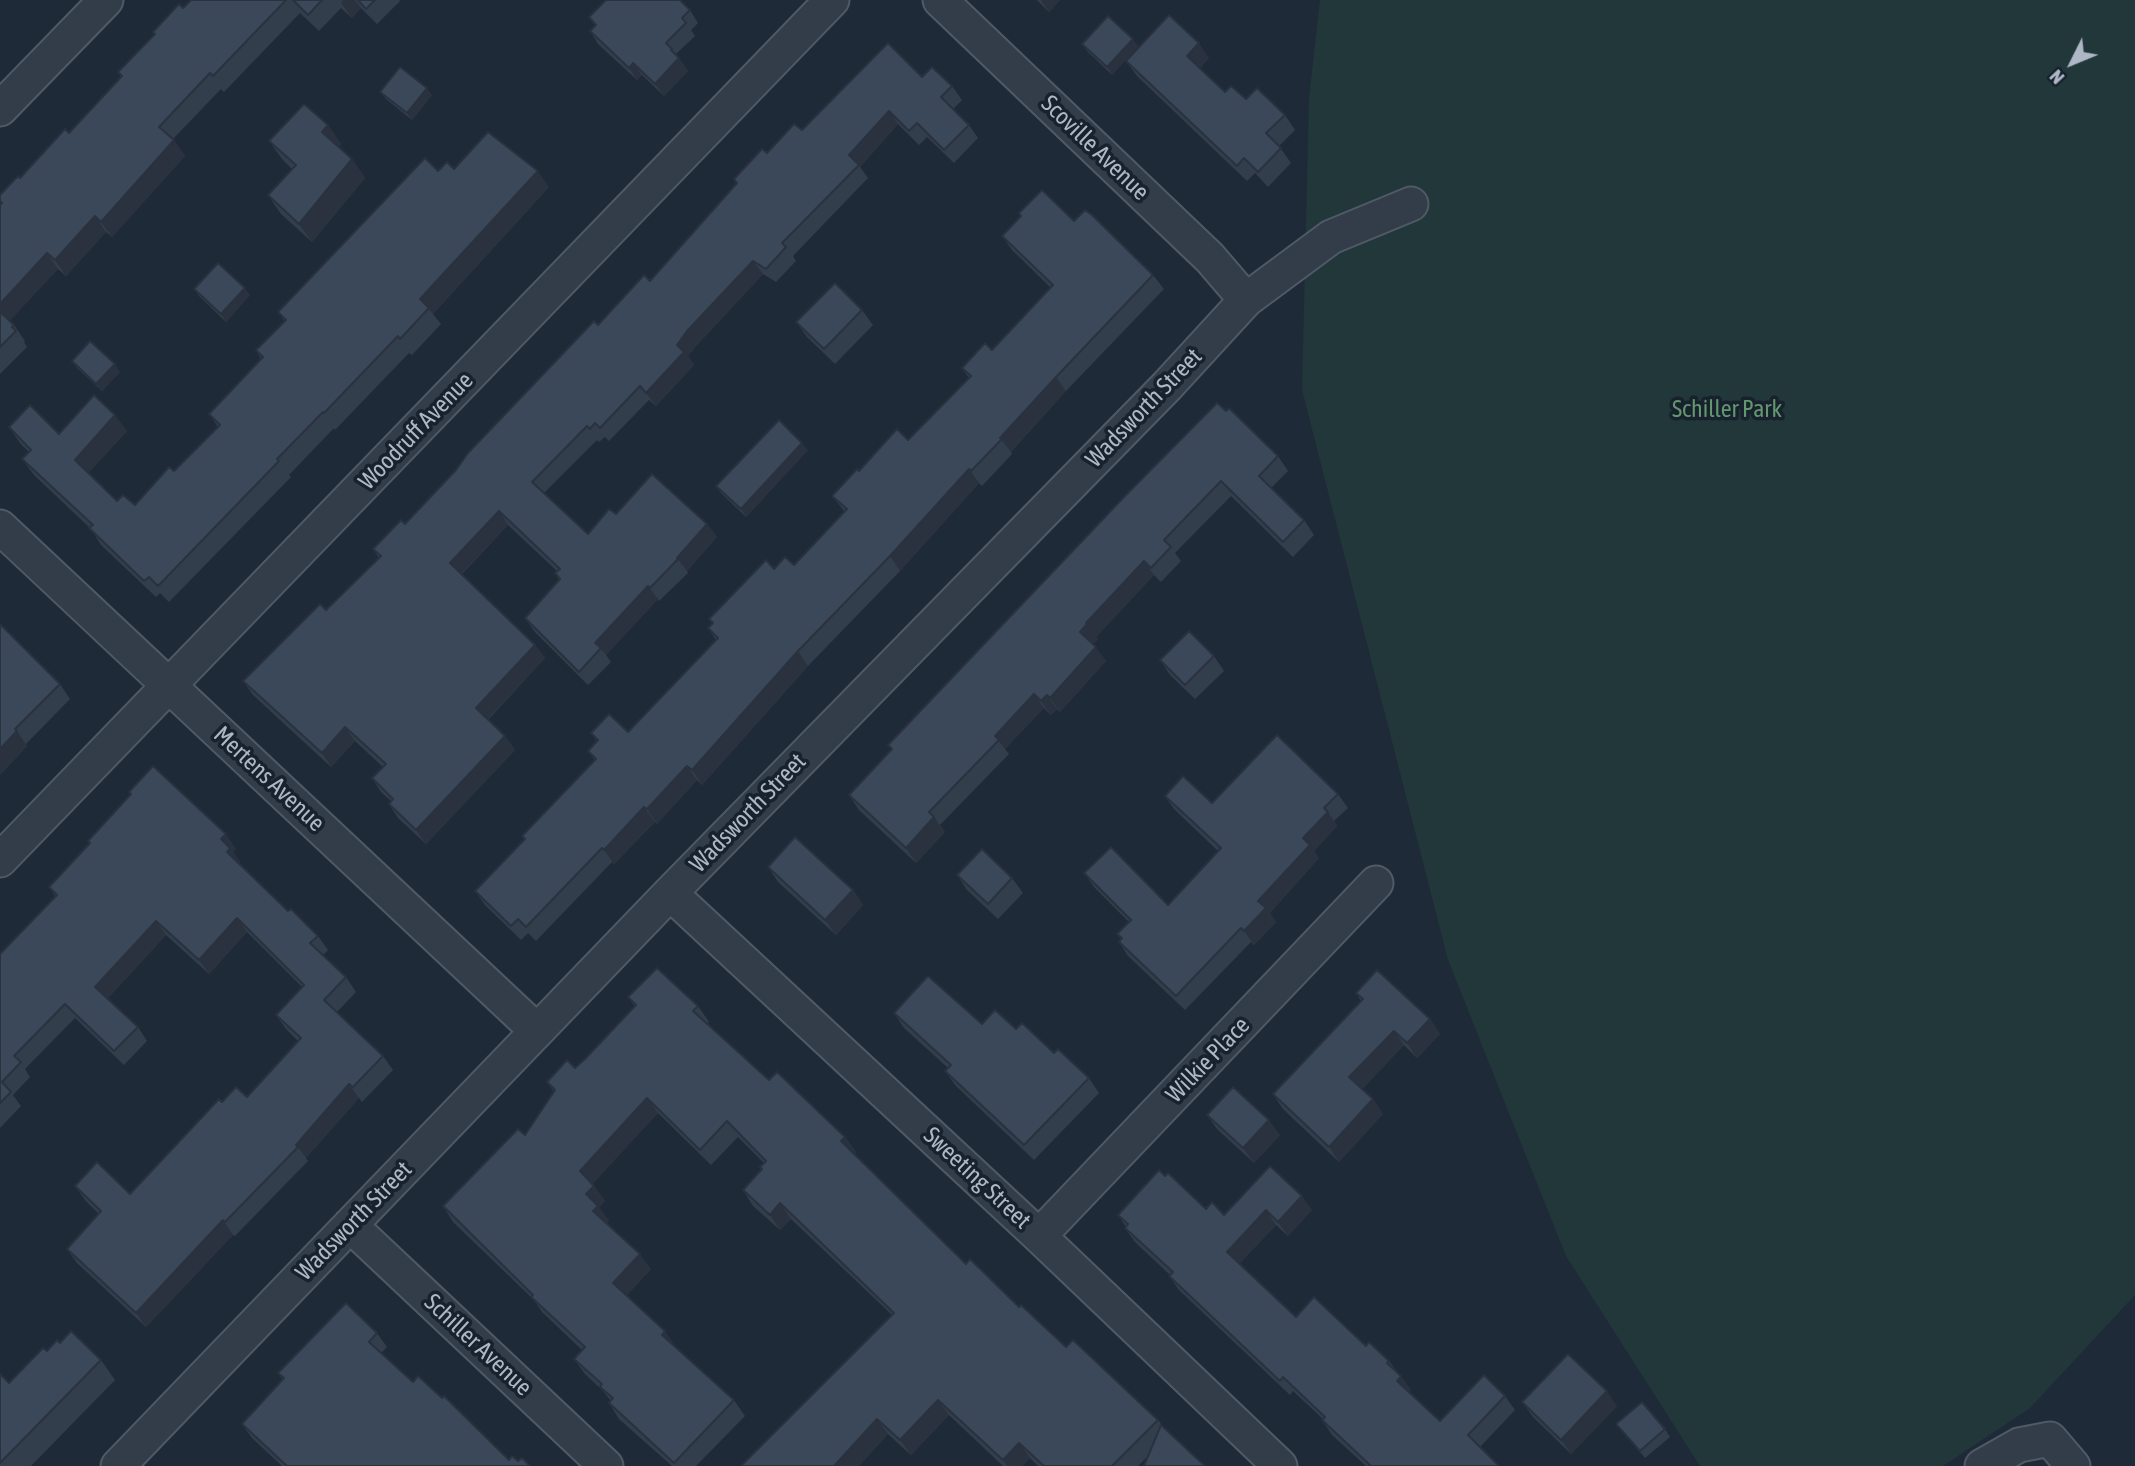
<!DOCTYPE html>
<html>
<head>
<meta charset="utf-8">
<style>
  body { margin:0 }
  #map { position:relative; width:2135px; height:1466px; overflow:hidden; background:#1f2a39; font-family:"Asap Condensed",sans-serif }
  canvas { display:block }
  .north { position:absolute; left:2037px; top:28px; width:70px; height:70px; -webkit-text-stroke:5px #18212e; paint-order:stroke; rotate:227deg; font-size:19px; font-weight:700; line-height:28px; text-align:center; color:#adb7c6 }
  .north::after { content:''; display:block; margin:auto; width:24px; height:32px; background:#adb7c6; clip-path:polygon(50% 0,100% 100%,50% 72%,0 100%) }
</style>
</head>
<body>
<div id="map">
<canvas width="2135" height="1466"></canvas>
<div class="north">N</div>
</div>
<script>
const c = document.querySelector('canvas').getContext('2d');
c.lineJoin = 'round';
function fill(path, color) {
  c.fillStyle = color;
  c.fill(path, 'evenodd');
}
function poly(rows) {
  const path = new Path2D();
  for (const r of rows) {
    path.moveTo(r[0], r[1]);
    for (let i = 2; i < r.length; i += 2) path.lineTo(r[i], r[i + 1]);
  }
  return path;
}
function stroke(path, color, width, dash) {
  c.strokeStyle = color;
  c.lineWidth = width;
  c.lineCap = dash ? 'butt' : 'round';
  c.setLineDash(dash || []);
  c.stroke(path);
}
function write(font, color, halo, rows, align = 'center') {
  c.font = font + ' "Asap Condensed",sans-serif';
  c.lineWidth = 7;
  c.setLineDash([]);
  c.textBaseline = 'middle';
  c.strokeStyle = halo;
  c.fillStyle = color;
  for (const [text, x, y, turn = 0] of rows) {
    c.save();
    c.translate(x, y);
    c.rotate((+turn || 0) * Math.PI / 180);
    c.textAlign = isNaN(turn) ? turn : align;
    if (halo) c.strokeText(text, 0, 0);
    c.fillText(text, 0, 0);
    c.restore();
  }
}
const green = poly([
  [1320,0,2135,0,2135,1295,2030,1408,1943,1466,1700,1466,1566,1256,1448,960,1302,390,1309,98]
]);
const street = poly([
  [940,0,1210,258,1246,300],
  [0,109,106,0],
  [0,527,537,1031],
  [0,860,832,0],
  [670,893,1039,1236,1280,1466],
  [350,1225,606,1466],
  [1039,1236,1376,883],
  [118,1466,670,893,1167,386,1246,300,1331,237,1411,204],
  [1982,1466,2019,1445,2050,1439,2073,1466]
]);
const wall = poly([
  [191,0,399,0,400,1,377,24,361,8,352,18,341,8,319,31,300,13,224,92,221,89,173,139,185,156,112,237,106,232,66,276,58,269,9,321,14,325,25,341,24,342,27,347,0,374,0,205,1,204,0,195,20,178,69,133,121,77,118,72],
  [1037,0,1060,0,1049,12],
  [690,10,698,23,691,30,695,36,676,54,688,71,664,96,642,75,637,80,598,44,590,31,595,26,589,17],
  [1082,44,1138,46,1112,75,1087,51],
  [1209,58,1200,68,1225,92,1246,99,1285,115,1295,130,1279,146,1291,163,1268,187,1255,173,1247,181,1137,76,1126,61],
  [922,77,952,86,962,100,953,109,969,125,978,138,954,163,927,137,919,145,898,124,860,167,868,178,793,256,796,261,776,282,763,274,697,345,688,356,694,365,656,406,649,400,609,441,605,437,599,442,597,440,544,493,588,534,616,514,707,524,717,537,687,571,688,573,659,601,658,599,606,655,611,662,588,685,534,631,525,618,559,580,555,573,557,571,508,525,462,574,535,645,545,658,488,720,505,736,515,750,426,844,398,818,389,804,391,801,381,792,372,778,383,767,355,741,331,767,253,695,243,681,326,610,379,558,373,549,405,524,598,325,650,281,737,184,734,179,767,153,802,130],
  [380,92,432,95,412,120,386,99],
  [328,125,341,144,338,147,352,159,365,178,312,242,281,214,268,195,292,169,282,159,269,141],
  [454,169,549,187,433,314,441,324,412,355,409,353,335,430,334,428,289,475,291,477,169,602,160,593,156,597,101,545,90,528,34,475,22,459,29,452,20,443,9,427,59,434,127,431,88,473,117,501,135,505,174,471,218,427,209,414,261,359,256,350,285,322,278,312,438,171],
  [1019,213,1074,221,1153,275,1164,289,1066,391,1011,452,1012,454,982,486,979,483,900,571,808,666,702,785,697,780,657,824,655,822,614,864,612,862,536,941,528,933,521,940,485,905,475,891,524,839,522,836,595,761,588,751,597,742,591,733,628,732,716,640,708,628,712,623,709,619,774,569,794,565,845,512,832,496,859,471,908,440,969,378,962,368,992,350,1051,288,1012,250,1002,236,1021,217],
  [194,289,250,295,226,322,199,296],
  [862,310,873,325,835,364,807,337,796,322],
  [72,361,120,372,102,391,77,368],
  [1226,411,1278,456,1288,471,1271,488,1304,520,1314,535,1293,557,1231,496,1175,553,1181,561,1161,582,1154,575,1096,637,1098,639,1093,644,1106,661,1060,712,1057,709,1051,715,1044,708,1005,749,1009,754,940,825,945,832,916,863,859,810,849,795,891,750,888,745],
  [808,450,746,517,721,493,716,486],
  [0,624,60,684,70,699,26,744,27,746,0,775],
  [1214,656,1224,671,1195,699,1170,675,1160,660],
  [129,792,236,849,233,852,240,862,239,863,288,911,318,936,328,950,323,955,346,977,356,992,337,1012,383,1056,393,1070,362,1102,359,1098,306,1158,308,1161,235,1236,233,1235,146,1327,77,1263,67,1249,99,1214,85,1200,75,1186,130,1194,222,1102,247,1097,298,1041,286,1029,276,1015,302,987,247,932,209,974,166,935,108,998,138,1027,147,1041,124,1065,75,1018,25,1069,30,1077,13,1095,21,1106,0,1128,0,954,55,896,49,887,90,844,88,841,131,795],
  [1338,794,1348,808,1334,821,1337,826,1314,851,1319,858,1270,913,1276,922,1254,945,1251,942,1185,1010,1128,956,1119,942,1121,939,1117,934,1129,922,1094,887,1084,873,1168,905,1218,851,1174,809,1165,796,1212,803],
  [768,867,853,890,863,905,836,935,778,882],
  [957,875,1012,878,1023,893,998,919,967,890],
  [1356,993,1430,1019,1440,1034,1417,1058,1404,1045,1362,1089,1373,1099,1383,1114,1339,1162,1283,1109,1273,1094,1361,1001],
  [628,997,698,1006,709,1022,707,1024,769,1080,845,1137,856,1152,854,1154,966,1264,1066,1347,1158,1420,1164,1428,1148,1456,1138,1466,1038,1466,1030,1458,1022,1466,1003,1466,949,1415,911,1455,888,1434,859,1466,892,1315,791,1219,780,1230,753,1206,743,1190,762,1170,764,1163,738,1137,711,1165,658,1113,592,1184,605,1201,599,1207,609,1221,607,1223,651,1269,626,1296,675,1347,734,1400,745,1416,696,1466,672,1466,619,1419,609,1403,611,1401,603,1391,585,1374,574,1359,582,1350,542,1312,534,1300,453,1222,443,1206,525,1135,554,1092,547,1082,575,1068,585,1059,635,1007],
  [894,1013,1016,1029,1054,1053,1089,1078,1099,1093,1034,1160,956,1086,945,1071,948,1068,904,1028],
  [1207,1115,1280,1135,1254,1163,1217,1129],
  [1206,1209,1224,1215,1312,1210,1288,1236,1276,1225,1239,1264,1296,1317,1366,1346,1389,1361,1411,1390,1409,1392,1440,1421,1505,1396,1515,1410,1480,1447,1499,1466,1366,1466,1332,1435,1322,1420,1323,1419,1293,1391,1290,1395,1179,1290,1169,1276,1170,1275,1135,1242,1125,1228,1126,1227,1118,1215],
  [377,1333,387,1347,381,1353,413,1382,509,1460,518,1461,530,1466,282,1466,252,1438,242,1424,283,1380,278,1373],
  [60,1343,101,1360,115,1380,31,1466,0,1466,0,1374,9,1383,47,1351],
  [1522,1402,1617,1406,1571,1454,1533,1417],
  [1616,1424,1665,1429,1670,1437,1645,1458]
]);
const shadedWall = poly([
  [343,0,355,0,361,8,352,18,341,3],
  [1041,0,1060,0,1049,12],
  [1133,39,1138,46,1112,75,1107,67],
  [1199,43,1209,58,1197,71,1187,56],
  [679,58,688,71,664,96,655,84],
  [633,63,642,75,637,80,629,68],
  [427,88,432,95,412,120,407,113],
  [889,111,898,124,860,167,849,155],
  [328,125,341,144,335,150,322,132],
  [174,140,185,156,112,237,101,222],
  [352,159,365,178,312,242,299,224],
  [538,171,549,187,433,314,420,299],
  [95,216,106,232,66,276,55,260],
  [47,253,58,269,7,324,0,314,0,304],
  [753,261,763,274,697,345,688,356,694,365,656,406,646,393,677,345,687,331],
  [245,288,250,295,226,322,221,314],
  [115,364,120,372,102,391,96,384],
  [1056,377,1066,391,1011,452,1000,438],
  [115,415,127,431,86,476,75,460],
  [802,443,808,450,746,517,741,509],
  [969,469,979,483,900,571,890,556],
  [499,511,508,525,459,576,450,563],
  [707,524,717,537,687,571,677,558],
  [1144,561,1154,575,1096,637,1098,639,1090,647,1080,632,1086,623],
  [648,586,658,599,606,655,595,643],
  [535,645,545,658,485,722,476,708],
  [1096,647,1106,661,1060,712,1050,698],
  [798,651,808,666,702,785,692,770],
  [1034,694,1044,708,1005,749,995,736],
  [1047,695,1057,709,1051,715,1041,701],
  [345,727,355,741,331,767,322,753],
  [17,731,27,746,0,775,0,749],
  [505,736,515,750,426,844,416,830],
  [687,766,697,780,657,824,647,809],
  [644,807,655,822,614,864,604,850],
  [1328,812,1337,826,1314,851,1319,858,1270,913,1276,922,1254,945,1244,931,1258,901,1303,838],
  [934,817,945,832,916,863,906,848],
  [226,834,236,849,233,852,240,862,237,866,227,852,221,839],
  [853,890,863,905,836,935,825,920],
  [237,918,247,932,209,974,199,960],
  [156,921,166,935,105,1001,95,987],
  [1430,1019,1440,1034,1417,1058,1407,1043],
  [1394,1031,1404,1045,1360,1092,1349,1077],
  [349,1084,359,1098,306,1158,296,1145],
  [647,1098,658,1113,590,1187,580,1171],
  [1373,1099,1383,1114,1339,1162,1329,1147],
  [1269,1120,1280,1135,1254,1163,1243,1148],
  [845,1137,856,1152,852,1157,841,1141],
  [594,1186,605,1201,599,1207,609,1221,604,1226,593,1211,586,1194],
  [1302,1196,1312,1210,1288,1236,1278,1222],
  [780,1203,791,1219,780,1230,770,1215],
  [1266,1210,1276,1225,1237,1266,1227,1252],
  [223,1220,233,1235,146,1327,136,1313],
  [640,1254,651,1269,623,1299,613,1283],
  [665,1331,676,1347,672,1350,662,1335],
  [1401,1376,1411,1390,1406,1395,1397,1381],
  [1607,1391,1617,1406,1571,1454,1561,1440],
  [938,1400,949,1415,911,1455,900,1440],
  [877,1419,888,1434,859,1466,834,1466],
  [1019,1443,1030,1458,1022,1466,1007,1466,1003,1460]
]);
const building = poly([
  [191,0,286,0,213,76,210,73,159,127,174,140,101,222,95,216,55,260,47,253,0,304,0,205,2,203,0,201,0,195,18,176,20,178,65,129,69,133,122,76,118,72,155,34,153,32,179,4,183,8,191,0],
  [293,0,322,0,308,15,293,0],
  [358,0,375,0,366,9,358,0],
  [606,0,680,0,690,10,682,18,686,23,666,43,672,49,671,50,679,58,655,84,633,63,629,68,590,31,596,25,589,17,606,0],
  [1169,15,1199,43,1187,56,1225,92,1231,86,1246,99,1257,88,1285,115,1266,133,1281,148,1258,172,1244,158,1237,166,1126,61,1169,15],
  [1108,16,1133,39,1107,67,1082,44,1108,16],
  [888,43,922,77,932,67,952,86,941,97,969,125,944,150,917,123,909,131,889,111,849,155,859,165,782,243,786,247,766,269,753,261,687,331,677,345,684,352,646,393,640,386,600,428,595,423,590,429,587,426,532,482,588,534,609,509,616,514,652,474,707,524,677,558,678,559,650,588,648,586,595,643,601,648,579,672,525,618,560,579,555,573,560,569,499,511,450,563,535,645,476,708,505,736,416,830,389,804,393,799,372,778,386,764,345,727,322,753,243,681,320,604,326,610,381,556,373,549,401,520,405,524,456,470,468,453,594,321,598,325,644,275,650,281,737,183,734,179,762,149,767,153,794,124,802,130,888,43],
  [400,67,427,88,407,113,380,92,400,67],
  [304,104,328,125,322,132,352,159,299,224,268,195,296,165,269,141,304,104],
  [488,132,538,171,420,299,429,308,400,339,398,336,324,413,323,412,277,459,279,461,158,586,149,577,144,581,89,528,93,525,22,459,31,450,9,427,30,405,59,434,94,395,115,415,75,460,117,501,123,495,135,505,169,467,174,471,220,425,209,414,263,357,256,350,286,320,278,312,425,158,438,171,447,162,454,169,488,132],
  [1042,190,1074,221,1085,210,1092,215,1153,275,1056,377,1000,438,1002,439,971,471,969,469,890,556,798,651,692,770,687,766,647,809,644,807,604,850,602,848,526,927,518,919,511,926,475,891,525,839,522,836,596,759,588,751,598,740,591,733,609,714,628,732,718,638,708,628,713,623,709,619,766,560,774,569,785,557,794,565,847,509,832,496,857,469,859,471,897,429,908,440,971,376,962,368,985,343,992,350,1053,285,1002,236,1021,216,1019,213,1042,190],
  [218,263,245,288,221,314,194,289,218,263],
  [835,283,862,310,824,349,796,322,835,283],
  [0,312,14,325,12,327,16,331,0,347,0,312],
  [90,341,115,364,96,384,72,361,90,341],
  [1217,403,1226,411,1229,408,1278,456,1259,476,1304,520,1283,542,1221,481,1164,540,1171,547,1151,568,1144,561,1086,623,1087,624,1080,632,1096,647,1050,698,1047,695,1041,701,1034,694,995,736,999,740,929,812,934,817,906,848,849,795,892,749,888,745,1124,497,1217,403],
  [779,420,802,443,741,509,716,486,779,420],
  [0,624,60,684,15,729,17,731,0,749,0,624],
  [1189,631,1214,656,1185,685,1160,660,1189,631],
  [1277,735,1338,794,1324,808,1328,812,1303,838,1310,845,1258,901,1266,908,1244,931,1241,928,1176,996,1119,942,1122,938,1117,934,1131,920,1084,873,1111,847,1168,905,1221,848,1165,796,1183,776,1212,803,1277,735],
  [153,766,226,834,221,839,230,848,227,852,288,911,291,909,318,936,310,943,346,977,324,1000,383,1056,353,1087,349,1084,296,1145,298,1147,225,1222,223,1220,136,1313,67,1249,101,1211,75,1186,97,1162,130,1194,219,1099,222,1102,236,1087,247,1097,301,1038,276,1015,304,985,237,918,199,960,156,921,95,987,138,1027,114,1051,65,1004,14,1056,21,1062,2,1082,11,1092,0,1103,0,954,57,895,49,887,90,843,88,841,131,794,129,792,153,766],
  [795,837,853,890,825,920,768,867,795,837],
  [982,849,1012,878,988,904,957,875,982,849],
  [657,968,698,1006,693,1011,769,1080,777,1072,845,1137,841,1141,966,1264,970,1259,1019,1307,1021,1305,1066,1347,1073,1340,1158,1420,1112,1466,1044,1466,1019,1443,1003,1460,938,1400,900,1440,877,1419,834,1466,741,1466,894,1313,780,1203,770,1215,743,1190,762,1169,760,1167,766,1161,727,1121,700,1150,647,1098,580,1171,594,1186,586,1194,598,1206,593,1211,640,1254,613,1283,665,1331,662,1335,734,1400,674,1463,609,1403,613,1398,600,1387,602,1384,574,1359,585,1347,531,1297,533,1295,443,1206,518,1129,525,1135,555,1090,547,1082,567,1060,575,1068,585,1059,636,1005,628,997,657,968],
  [1377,970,1430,1019,1407,1043,1394,1031,1349,1077,1373,1099,1329,1147,1273,1094,1363,999,1356,993,1377,970],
  [928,976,982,1024,995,1010,1016,1029,1022,1023,1054,1053,1058,1049,1089,1078,1024,1145,945,1071,951,1065,894,1013,928,976],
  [1233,1087,1269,1120,1243,1148,1207,1115,1233,1087],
  [1270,1166,1302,1196,1278,1222,1266,1210,1227,1252,1296,1317,1314,1297,1366,1346,1369,1342,1389,1361,1387,1363,1401,1376,1397,1381,1440,1421,1484,1375,1505,1396,1468,1435,1499,1466,1371,1466,1322,1420,1325,1417,1283,1377,1280,1381,1169,1276,1173,1272,1125,1228,1128,1224,1118,1215,1159,1170,1165,1176,1168,1173,1206,1209,1212,1202,1224,1215,1270,1166],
  [346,1303,377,1333,369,1342,413,1382,418,1376,442,1398,444,1396,509,1460,512,1456,518,1461,522,1458,530,1466,287,1466,242,1424,284,1378,278,1373,346,1303],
  [71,1331,101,1360,0,1463,0,1374,9,1383,43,1348,47,1351,57,1340,60,1343,71,1331],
  [1568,1354,1607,1391,1561,1440,1522,1402,1568,1354],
  [1642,1402,1665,1429,1640,1451,1616,1424,1642,1402],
  [1161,1425,1205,1466,1144,1466,1161,1425]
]);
const streetNames = [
  ["Scoville Avenue",1095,148,44],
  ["Wadsworth Street",1144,408,-46],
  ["Woodruff Avenue",416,431,-46],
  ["Mertens Avenue",269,779,43],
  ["Wadsworth Street",748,813,-46],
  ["Wilkie Place",1208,1060,-46],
  ["Sweeting Street",977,1178,43],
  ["Wadsworth Street",354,1221,-46],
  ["Schiller Avenue",478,1345,43]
];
const parkNames = [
  ["Schiller Park",1727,409]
];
fill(green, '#21373a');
stroke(street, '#505a67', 37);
stroke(street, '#333c49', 33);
fill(wall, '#333e4d');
fill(shadedWall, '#29323e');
fill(building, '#3b4859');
stroke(building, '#29323e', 2);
write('24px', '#adb7c6', '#18212e', streetNames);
write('24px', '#63986f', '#18212e', parkNames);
</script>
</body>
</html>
